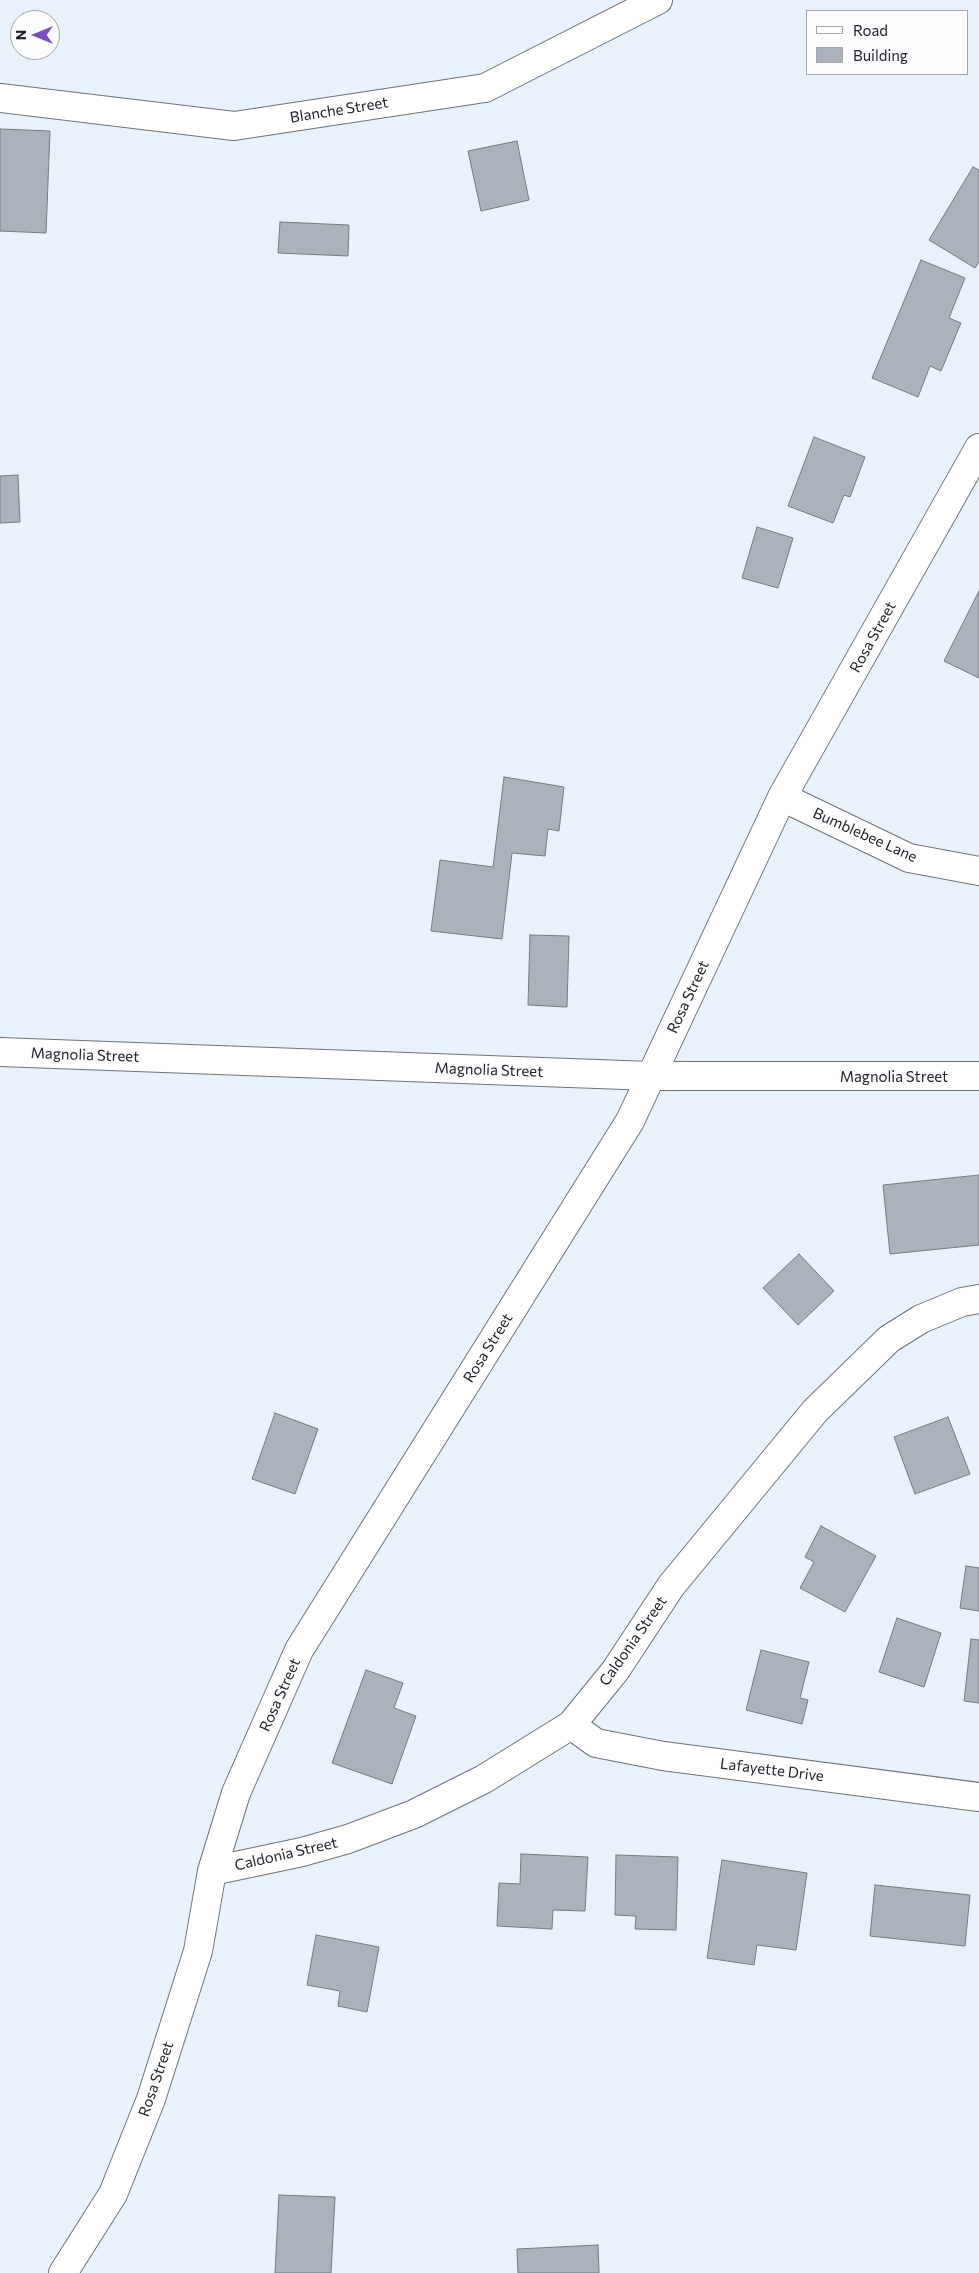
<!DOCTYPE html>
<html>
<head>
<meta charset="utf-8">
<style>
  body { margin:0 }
  #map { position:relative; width:979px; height:2273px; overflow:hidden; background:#e9f1fa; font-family:Commissioner,sans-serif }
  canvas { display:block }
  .legend { position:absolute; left:806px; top:10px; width:162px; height:65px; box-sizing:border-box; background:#fcfdff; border:1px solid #a5a6a9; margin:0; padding:6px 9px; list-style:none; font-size:15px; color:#222428 }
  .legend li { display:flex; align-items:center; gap:10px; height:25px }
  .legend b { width:25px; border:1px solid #a5a6a9 }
  .north { position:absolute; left:10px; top:10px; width:50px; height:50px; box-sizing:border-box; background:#fcfdff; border:1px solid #a5a6a9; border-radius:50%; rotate:270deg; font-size:14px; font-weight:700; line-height:20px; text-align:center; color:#222428 }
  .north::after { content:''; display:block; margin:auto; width:18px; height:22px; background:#7e4cc3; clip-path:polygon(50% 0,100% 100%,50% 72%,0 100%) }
</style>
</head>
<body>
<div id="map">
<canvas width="979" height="2273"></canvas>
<ul class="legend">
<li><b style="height:6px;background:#fff"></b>Road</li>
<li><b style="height:14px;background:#abb2bb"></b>Building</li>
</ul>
<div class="north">N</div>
</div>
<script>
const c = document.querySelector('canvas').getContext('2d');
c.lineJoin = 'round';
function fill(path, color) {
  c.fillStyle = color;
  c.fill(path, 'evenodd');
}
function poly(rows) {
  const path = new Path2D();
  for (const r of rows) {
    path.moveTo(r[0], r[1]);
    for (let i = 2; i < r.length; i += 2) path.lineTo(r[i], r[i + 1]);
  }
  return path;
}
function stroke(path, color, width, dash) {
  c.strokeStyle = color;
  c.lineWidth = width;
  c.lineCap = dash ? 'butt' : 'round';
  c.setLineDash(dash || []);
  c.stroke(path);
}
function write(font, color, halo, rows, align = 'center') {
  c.font = font + ' Commissioner,sans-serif';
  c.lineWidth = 4;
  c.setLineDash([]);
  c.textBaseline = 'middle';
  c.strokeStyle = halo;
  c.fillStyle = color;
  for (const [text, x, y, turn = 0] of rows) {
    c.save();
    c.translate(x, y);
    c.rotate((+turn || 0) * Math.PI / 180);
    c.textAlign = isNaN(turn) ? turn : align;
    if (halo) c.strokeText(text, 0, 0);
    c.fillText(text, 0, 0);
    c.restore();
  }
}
const building = poly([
  [0,129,50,131,46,233,0,231,0,129],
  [517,141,529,200,481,211,468,151,517,141],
  [973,167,979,170,979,262,975,268,929,240,973,167],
  [280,222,349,225,348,256,278,253,280,222],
  [921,260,965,278,949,318,961,323,941,371,930,366,918,397,872,378,921,260],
  [814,437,865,457,850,497,844,495,833,523,788,506,814,437],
  [18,475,20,522,0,523,0,476,18,475],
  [757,527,793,538,778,588,742,578,757,527],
  [979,591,979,678,944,661,979,591],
  [504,777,564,787,559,831,548,829,545,856,512,853,502,939,431,931,440,860,493,867,504,777],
  [530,935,569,936,567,1007,528,1005,530,935],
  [979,1175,979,1245,890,1254,883,1185,979,1175],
  [799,1254,834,1291,798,1325,763,1288,799,1254],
  [275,1413,318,1429,295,1494,252,1479,275,1413],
  [948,1417,970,1474,915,1494,894,1437,948,1417],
  [821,1526,876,1556,845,1612,800,1588,814,1562,805,1557,821,1526],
  [966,1566,979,1568,979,1611,960,1608,966,1566],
  [897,1618,941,1633,924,1687,879,1672,897,1618],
  [971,1639,979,1640,979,1703,964,1701,971,1639],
  [761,1650,809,1662,800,1698,808,1700,802,1724,746,1710,761,1650],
  [366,1670,403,1683,394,1708,416,1716,392,1784,332,1763,366,1670],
  [521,1854,588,1857,585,1911,553,1910,552,1929,497,1926,499,1883,520,1884,521,1854],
  [616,1855,678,1857,676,1930,635,1929,636,1916,615,1915,616,1855],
  [722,1860,807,1873,796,1950,757,1945,754,1965,707,1958,722,1860],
  [875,1885,970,1895,965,1946,870,1936,875,1885],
  [316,1935,379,1947,367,2012,338,2006,340,1991,307,1985,316,1935],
  [279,2195,335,2197,331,2273,275,2273,279,2195],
  [598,2245,599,2273,518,2273,517,2249,598,2245]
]);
const street = poly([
  [0,98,234,126,485,88,658,0],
  [782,797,909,858,979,871],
  [0,1052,651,1076,979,1076],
  [571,1725,596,1743,663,1756,979,1797],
  [212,1871,302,1852,348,1839,414,1814,484,1779,571,1725,615,1671,671,1586,815,1411,889,1339,921,1319,962,1302,979,1299],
  [63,2273,113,2194,151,2099,198,1951,212,1871,236,1793,299,1650,630,1121,782,797,979,448]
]);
const streetNames = [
  ["Blanche Street",339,110,-9],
  ["Rosa Street",873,637,-61],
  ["Bumblebee Lane",865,835,24],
  ["Rosa Street",688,997,-65],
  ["Magnolia Street",85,1055,2],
  ["Magnolia Street",489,1070,2],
  ["Magnolia Street",894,1077],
  ["Rosa Street",488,1348,-58],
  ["Caldonia Street",633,1641,-55],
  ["Rosa Street",280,1695,-66],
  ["Lafayette Drive",772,1770,7],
  ["Caldonia Street",286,1854,-13],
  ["Rosa Street",156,2079,-71]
];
fill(building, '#abb2bb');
stroke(building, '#747b83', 1);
stroke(street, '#6c737b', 30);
stroke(street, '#fff', 28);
write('15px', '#222428', '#fcfdff', streetNames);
</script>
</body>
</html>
